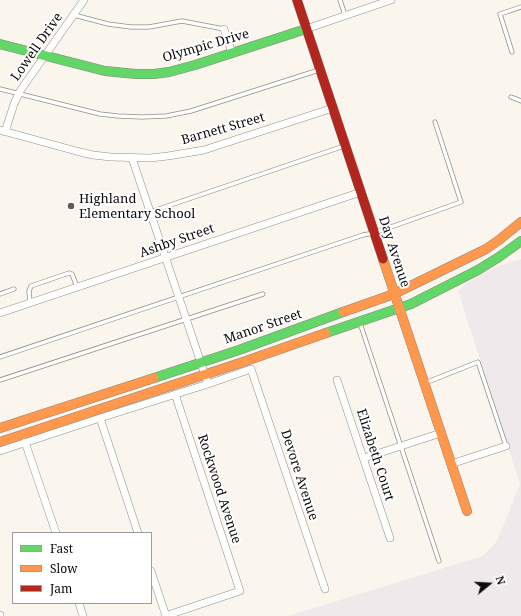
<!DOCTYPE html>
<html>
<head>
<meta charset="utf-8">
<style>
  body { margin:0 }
  #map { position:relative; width:521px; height:616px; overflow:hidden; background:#faf6ed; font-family:"Noto Serif",serif }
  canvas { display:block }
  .legend { position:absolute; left:12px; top:532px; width:140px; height:72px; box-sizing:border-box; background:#fff; border:1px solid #9d9d9d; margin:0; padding:5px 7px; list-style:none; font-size:12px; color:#0a0a0a }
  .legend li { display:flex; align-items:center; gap:8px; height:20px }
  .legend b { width:20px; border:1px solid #9d9d9d }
  .north { position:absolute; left:469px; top:564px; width:40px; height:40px; -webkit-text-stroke:3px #fff; paint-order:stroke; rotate:72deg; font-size:11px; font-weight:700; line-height:16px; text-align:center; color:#0a0a0a }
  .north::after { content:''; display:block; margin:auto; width:14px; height:18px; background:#0a0a0a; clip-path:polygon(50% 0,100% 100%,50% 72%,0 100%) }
</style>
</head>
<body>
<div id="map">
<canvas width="521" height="616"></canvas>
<ul class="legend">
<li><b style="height:5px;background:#63d668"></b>Fast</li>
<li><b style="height:5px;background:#ff974d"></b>Slow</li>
<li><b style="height:5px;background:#b3261e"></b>Jam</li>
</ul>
<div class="north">N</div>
</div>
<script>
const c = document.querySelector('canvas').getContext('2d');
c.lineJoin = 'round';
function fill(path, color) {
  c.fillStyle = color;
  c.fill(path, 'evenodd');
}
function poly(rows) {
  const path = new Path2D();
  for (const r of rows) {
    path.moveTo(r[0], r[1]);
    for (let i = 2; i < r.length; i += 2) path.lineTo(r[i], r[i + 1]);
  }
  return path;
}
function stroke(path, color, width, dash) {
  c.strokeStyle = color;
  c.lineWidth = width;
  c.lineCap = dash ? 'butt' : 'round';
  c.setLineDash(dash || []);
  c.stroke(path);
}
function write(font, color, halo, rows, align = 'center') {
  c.font = font + ' "Noto Serif",serif';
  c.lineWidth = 4;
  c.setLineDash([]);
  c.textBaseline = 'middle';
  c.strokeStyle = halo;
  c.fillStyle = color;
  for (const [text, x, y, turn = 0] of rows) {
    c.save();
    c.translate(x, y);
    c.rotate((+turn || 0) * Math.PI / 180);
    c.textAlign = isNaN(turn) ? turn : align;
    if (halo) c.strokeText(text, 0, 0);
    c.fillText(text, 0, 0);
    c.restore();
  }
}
const industrial = poly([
  [521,259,521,616,288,616,483,556,497,541,520,484,458,291,468,282,496,267]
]);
const lane = poly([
  [340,0,345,15],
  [74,15,108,24,131,27,149,27,182,21,224,29],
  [512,52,500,14,521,7],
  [0,89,100,114,118,116,142,117,166,116,191,111,319,70],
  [511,97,521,101],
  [150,212,344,146],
  [0,294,14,289],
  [30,302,29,291,31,286,69,273,72,274,77,287],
  [360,323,439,561],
  [0,357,363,235,374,233,461,202,435,122],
  [0,380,263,294],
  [425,383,478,362,506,446]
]);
const street = poly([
  [224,29,232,53],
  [306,29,391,0],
  [0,130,76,151,93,155,111,157,150,158,168,156,204,150,333,108],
  [5,132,14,104,20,91,84,0],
  [0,313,361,192],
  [337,380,390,538],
  [208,384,251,369,325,589],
  [100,418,138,533],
  [25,442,56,533],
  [0,451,100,418,208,384,132,158],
  [364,458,441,433],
  [451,464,506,446],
  [151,571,166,616],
  [79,603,83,616],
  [0,615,0,616],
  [165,616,240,591,175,394]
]);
const fast = poly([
  [0,44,105,71,136,74,154,74,169,72,195,65,306,29],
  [326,333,411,304,478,270,499,257,521,241],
  [154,378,239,350,343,312]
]);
const slow = poly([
  [383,259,467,511],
  [343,312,394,294,486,249,499,240,521,222],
  [0,428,154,378],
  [0,442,243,362,326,333]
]);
const jam = poly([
  [297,0,383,259]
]);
const markers = [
  [71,206,4,"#5e5d59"]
];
const streetNames = [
  ["Olympic Drive",206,46,-16],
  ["Lowell Drive",37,47,-55],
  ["Barnett Street",223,129,-16],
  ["Ashby Street",177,241,-19],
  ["Day Avenue",394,252,72],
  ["Manor Street",263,327,-19],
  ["Elizabeth Court",375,455,72],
  ["Devore Avenue",299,475,72],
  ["Rockwood Avenue",219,489,72]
];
const poiNames = [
  ["Highland",79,199],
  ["Elementary School",79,214]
];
fill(industrial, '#efe9eb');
stroke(lane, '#92908c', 5);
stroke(street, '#92908c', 8);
stroke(fast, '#898783', 10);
stroke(slow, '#898783', 10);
stroke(jam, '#898783', 10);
stroke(lane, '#fefefc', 3.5);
stroke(street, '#fefefc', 7);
stroke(fast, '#63d668', 9);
stroke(slow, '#ff974d', 9);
stroke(jam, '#b3261e', 9);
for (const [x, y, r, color] of markers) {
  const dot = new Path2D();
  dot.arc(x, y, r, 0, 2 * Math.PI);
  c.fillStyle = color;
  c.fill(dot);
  stroke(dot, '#fff', 1.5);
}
write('13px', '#0a0a0a', '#fff', streetNames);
write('13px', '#0a0a0a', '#fff', poiNames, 'left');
</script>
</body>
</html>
